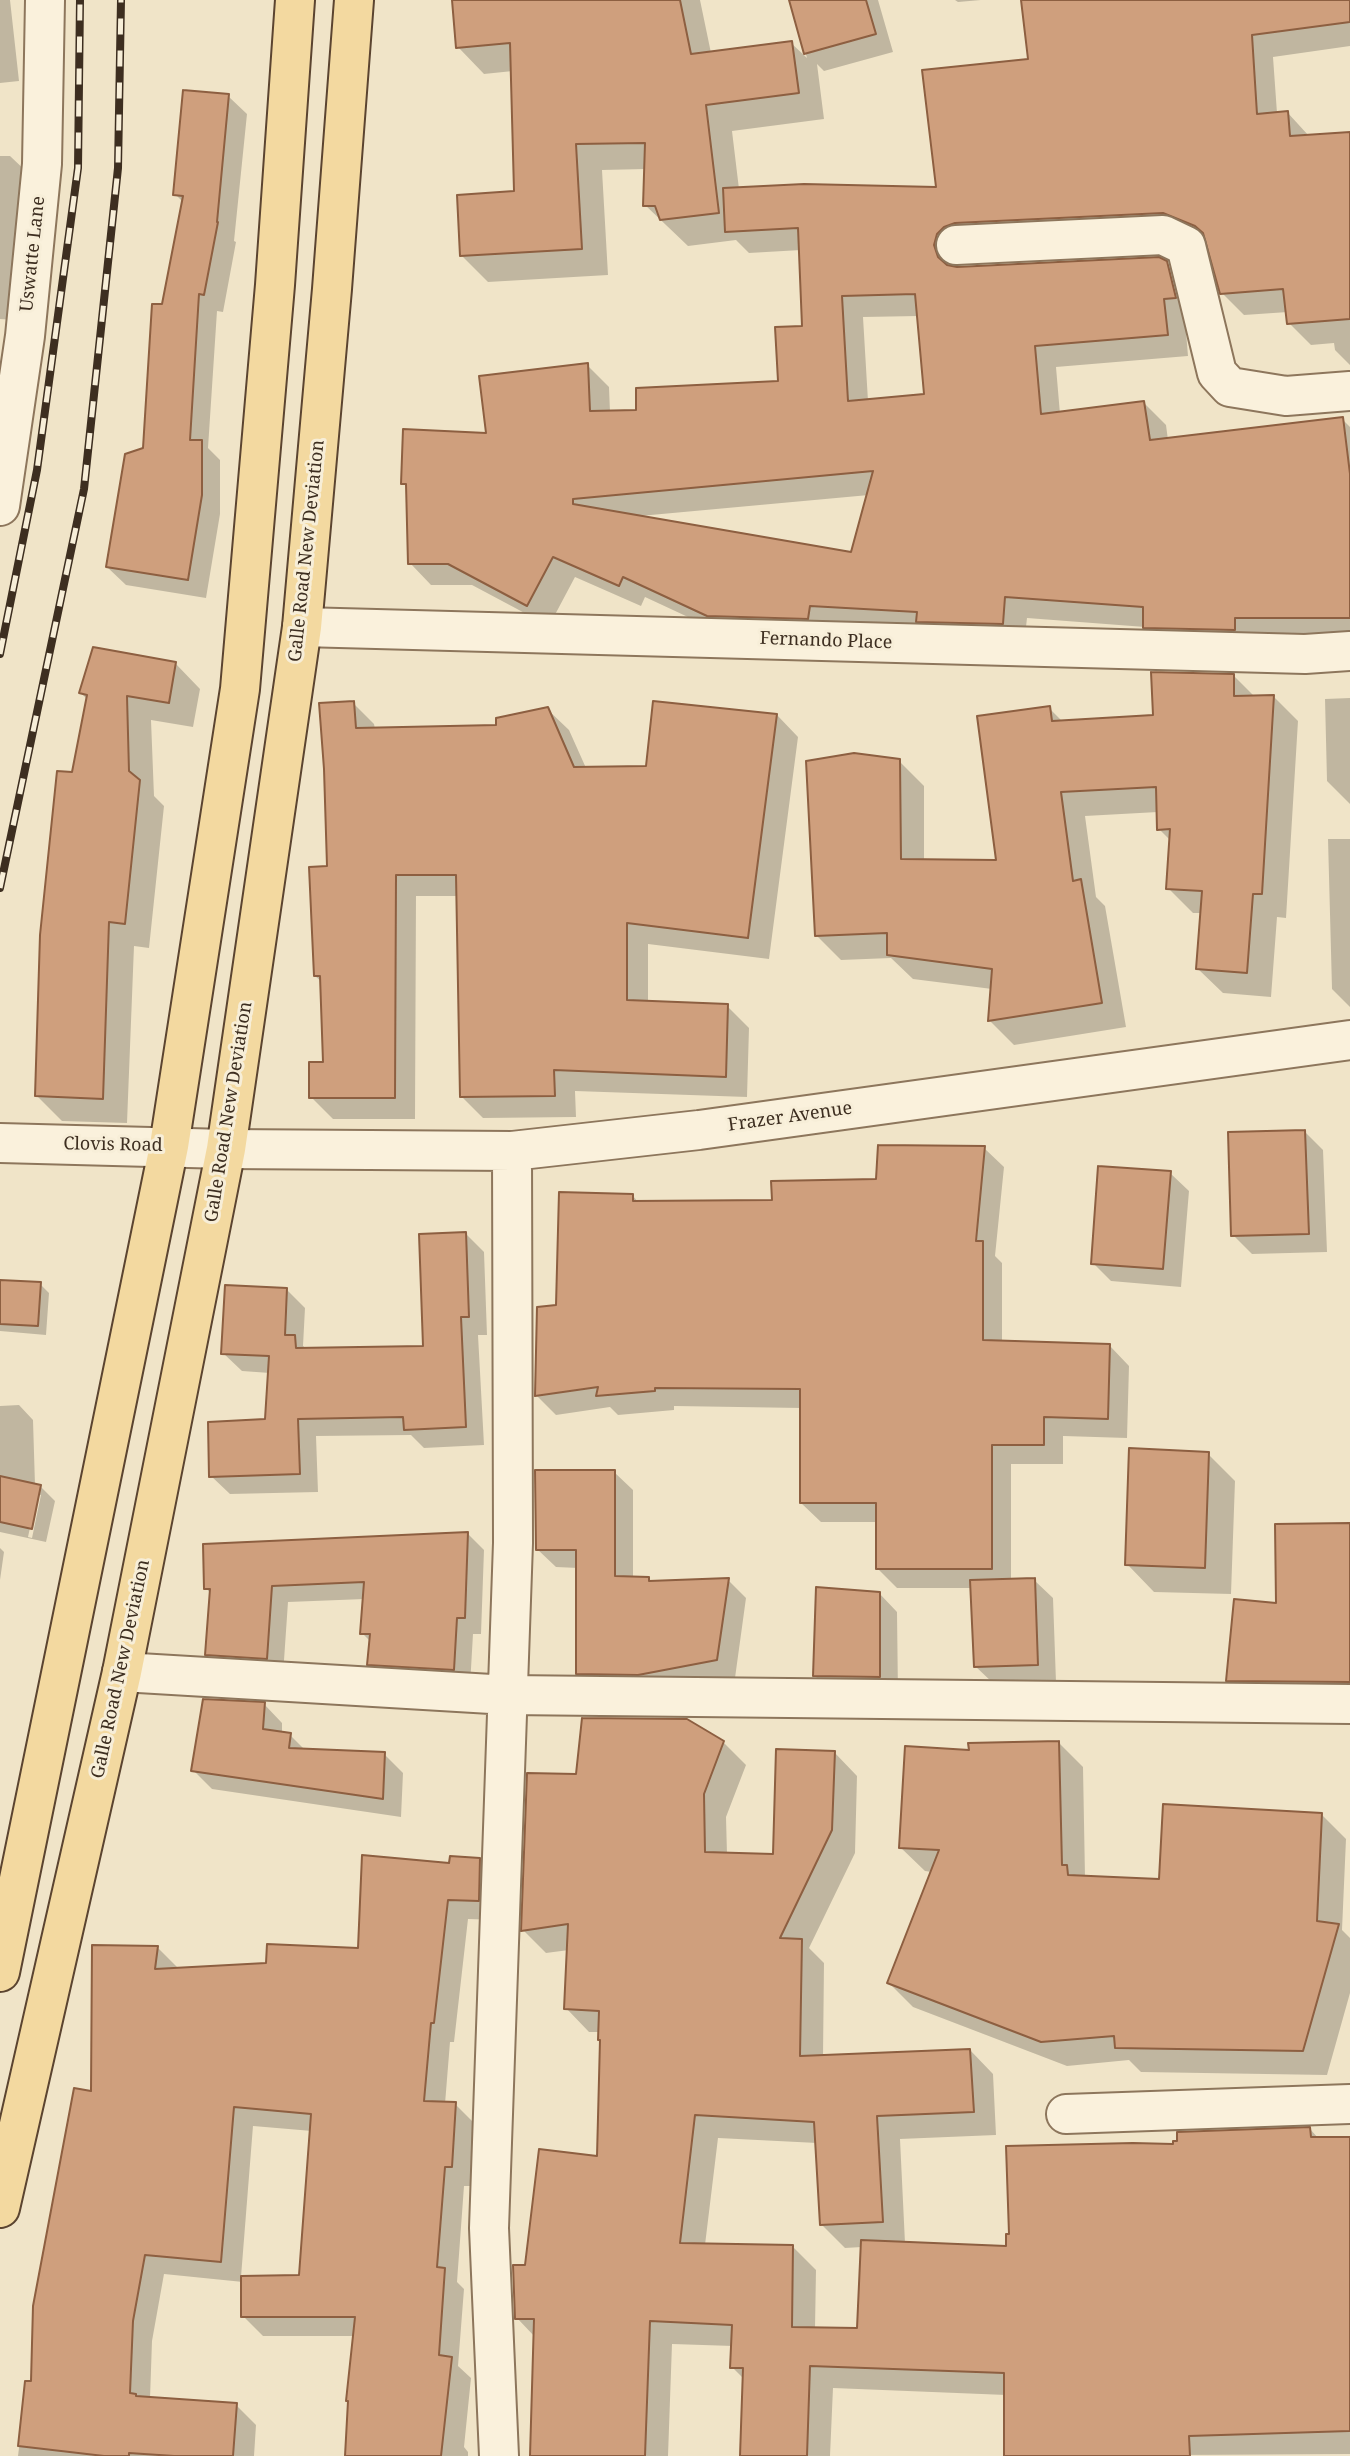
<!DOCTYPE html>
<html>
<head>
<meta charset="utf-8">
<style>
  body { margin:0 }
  canvas { display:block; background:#f0e4c8 }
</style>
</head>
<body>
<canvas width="1350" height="2456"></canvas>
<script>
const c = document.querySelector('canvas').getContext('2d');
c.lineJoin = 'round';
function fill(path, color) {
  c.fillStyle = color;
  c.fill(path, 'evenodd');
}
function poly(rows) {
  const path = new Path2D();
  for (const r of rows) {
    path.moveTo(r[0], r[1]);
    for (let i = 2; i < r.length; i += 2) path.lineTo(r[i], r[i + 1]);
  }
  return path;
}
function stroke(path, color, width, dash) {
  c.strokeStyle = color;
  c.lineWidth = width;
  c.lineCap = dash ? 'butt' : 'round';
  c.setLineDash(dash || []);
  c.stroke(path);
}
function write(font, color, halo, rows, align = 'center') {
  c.font = font + ' "Noto Serif",serif';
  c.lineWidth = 6;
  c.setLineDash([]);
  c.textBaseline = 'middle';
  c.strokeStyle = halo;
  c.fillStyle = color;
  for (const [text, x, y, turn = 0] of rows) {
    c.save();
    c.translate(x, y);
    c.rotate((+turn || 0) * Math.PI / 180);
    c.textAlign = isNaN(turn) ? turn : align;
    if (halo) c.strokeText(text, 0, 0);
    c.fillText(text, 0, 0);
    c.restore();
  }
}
const shadow = poly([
  [0,0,10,0,19,81,0,83],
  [453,0,700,0,711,53,791,43,807,58,791,0,878,0,893,52,824,71,817,64,824,119,732,131,739,189,938,189,1029,60,1023,0,1350,0,1350,46,1273,57,1277,113,1287,112,1309,136,1350,134,1350,365,1335,350,1334,343,1311,345,1289,323,1288,312,1244,315,1222,293,1208,242,1195,236,958,256,955,269,1166,263,1188,285,1185,320,1188,356,1056,367,1060,414,1144,403,1166,425,1168,440,1342,419,1350,427,1350,639,1167,649,1145,627,1027,618,1024,645,731,637,645,597,641,606,575,577,549,626,472,585,431,585,410,563,408,488,403,483,488,435,587,365,609,387,610,412,637,412,780,382,804,327,801,250,749,253,736,240,688,246,645,205,646,169,602,170,608,275,488,282,462,256,515,193,513,71,484,74,458,47],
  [919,316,926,396,868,401,863,317],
  [869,495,853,554,640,516],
  [955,0,981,0,958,2],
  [228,96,247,114,234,241,236,242,223,312,217,311,208,448,220,460,220,514,206,598,126,585,107,567,145,450,163,306,183,202,175,194],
  [0,156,10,156,29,174,15,320,0,319],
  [175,663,200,689,193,727,151,720,154,796,164,806,149,948,134,946,127,1123,62,1121,37,1096,74,774,88,700,81,693],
  [1234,676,1255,697,1273,696,1298,721,1286,918,1277,917,1271,997,1223,993,1198,969,1202,913,1193,913,1168,888,1171,841,1159,829,1158,812,1085,816,1096,897,1105,906,1126,1027,1014,1045,990,1021,992,989,913,979,891,958,841,960,816,935,899,761,924,786,924,861,998,862,1049,708,1063,722,1155,717],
  [1350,698,1350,804,1327,781,1325,699],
  [353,703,374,724,375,729,498,727,547,709,569,730,586,768,648,767,777,715,798,737,769,959,648,944,648,1003,727,1006,749,1028,747,1097,575,1091,576,1117,483,1118,462,1097,458,896,416,896,415,1119,333,1119,311,1097,325,1064,322,982,315,976],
  [1328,839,1350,839,1350,1007,1332,989],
  [1305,1132,1323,1150,1327,1252,1252,1254,1233,1235],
  [984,1148,1004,1167,995,1256,1002,1263,1002,1342,1110,1346,1129,1366,1127,1438,1063,1436,1063,1464,1011,1464,1011,1581,1034,1580,1053,1598,1056,1682,994,1684,975,1666,972,1588,897,1588,878,1569,878,1522,821,1522,801,1503,801,1408,674,1406,674,1410,618,1415,610,1407,556,1415,536,1395,557,1307,633,1196,639,1203,773,1202,878,1181],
  [1170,1173,1189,1191,1181,1287,1111,1281,1093,1263],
  [465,1233,484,1252,487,1335,478,1335,484,1445,424,1448,411,1435,316,1436,318,1492,230,1494,211,1476,267,1420,270,1373,242,1371,223,1353,287,1290,305,1308,303,1346,307,1349,425,1348],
  [0,1282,40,1284,49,1293,46,1335,0,1331],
  [19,1405,33,1420,35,1485,40,1486,55,1501,46,1542,0,1532,0,1406],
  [37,1495,41,1495,32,1538,28,1537],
  [1208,1454,1235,1481,1231,1594,1154,1592,1127,1564],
  [614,1472,633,1490,633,1578,648,1578,653,1583,728,1580,746,1598,735,1678,658,1692,596,1692,577,1673,578,1568,556,1567,537,1549],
  [1350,1525,1350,1705,1252,1704,1228,1680,1278,1605],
  [468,1534,484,1550,481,1634,473,1634,470,1686,386,1681,369,1664,371,1642,362,1633,365,1599,288,1602,283,1675,224,1671,207,1654,211,1594,206,1588],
  [0,1548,4,1552,0,1580],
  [879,1593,897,1612,898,1695,833,1694,815,1676],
  [264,1704,282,1723,282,1734,290,1735,306,1751,384,1754,403,1773,401,1817,212,1789,193,1770],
  [723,1742,746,1765,726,1817,727,1854,775,1856,834,1752,857,1776,855,1853,809,1948,824,1963,823,2057,970,2050,993,2074,996,2135,900,2139,905,2243,1007,2247,1174,2146,1310,2129,1319,2139,1350,2139,1350,2454,1006,2456,1006,2395,833,2388,830,2456,742,2456,744,2379,732,2367,733,2346,672,2344,668,2456,532,2456,535,2337,517,2318,527,2267,598,2158,601,2032,589,2032,566,2008,569,1950,546,1953,523,1930,578,1776],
  [718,2138,817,2143,822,2225,845,2248,862,2247,859,2330,815,2329,816,2270,793,2247,705,2245],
  [1059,1743,1083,1767,1085,1877,1161,1881,1321,1814,1346,1839,1342,1930,1350,1938,1350,1993,1327,2075,1141,2072,1129,2060,1067,2066,913,2007,889,1983,932,1872,925,1871,900,1847,970,1752],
  [479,1859,499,1879,498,1920,468,1919,454,2042,450,2042,445,2104,455,2104,475,2124,471,2186,464,2186,457,2282,464,2289,458,2366,471,2378,464,2447,468,2452,468,2456,347,2456,354,2336,263,2336,243,2316,243,2282,164,2274,152,2341,150,2399,236,2405,256,2425,254,2456,18,2456,27,2382,33,2383,93,2093,157,1947,177,1967,177,1970,268,1965,360,1950,451,1865],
  [253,2126,312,2131,300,2277,241,2277]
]);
const building = poly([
  [452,0,680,0,691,54,792,41,799,93,706,105,719,213,660,220,655,206,643,206,645,143,576,144,582,249,460,256,457,195,514,191,510,43,456,48,452,0],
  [789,0,866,0,876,34,804,54,789,0],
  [1021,0,1350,0,1350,22,1252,35,1257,114,1288,111,1290,136,1350,132,1350,319,1287,324,1283,289,1220,294,1203,233,1195,226,1163,213,955,223,944,227,937,234,934,245,938,257,947,265,957,267,1159,257,1167,261,1176,298,1164,299,1168,335,1035,346,1041,414,1144,401,1150,440,1343,417,1350,474,1350,618,1235,618,1235,630,1143,628,1143,607,1005,597,1003,624,916,622,917,612,810,606,808,619,707,616,623,577,619,586,553,557,527,606,448,564,408,564,406,484,401,484,403,429,486,433,479,376,588,363,590,411,636,410,636,388,778,381,775,327,802,326,798,228,725,232,723,188,804,184,936,187,922,70,1028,59,1021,0],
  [915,294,924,394,848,401,842,296,915,294],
  [873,471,851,552,573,504,573,499,873,471],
  [183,90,229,94,217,222,218,222,204,295,199,294,190,440,202,440,202,495,188,580,106,567,125,454,143,448,152,304,162,304,183,196,173,195,183,90],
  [93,647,176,662,169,703,127,696,129,771,140,780,125,924,109,922,103,1099,35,1096,40,935,57,771,72,772,87,695,79,693,93,647],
  [1151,672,1234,674,1234,696,1274,695,1262,894,1253,894,1247,973,1196,969,1202,891,1166,889,1170,829,1157,830,1156,787,1061,792,1073,881,1081,879,1102,1003,988,1021,992,969,887,955,887,933,815,936,806,761,854,753,900,759,901,859,996,860,977,716,1050,706,1052,721,1153,715,1151,672],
  [354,701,356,728,496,725,496,718,548,707,574,767,646,766,653,701,777,714,748,938,627,923,627,1000,728,1004,726,1077,554,1070,555,1096,460,1097,456,875,396,875,395,1098,309,1098,309,1062,323,1062,320,976,314,976,309,867,327,866,324,769,319,703,354,701],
  [1305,1130,1309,1234,1231,1236,1228,1132,1305,1130],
  [878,1145,985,1146,976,1241,983,1241,983,1340,1110,1344,1108,1419,1044,1417,1044,1445,992,1445,992,1569,876,1569,876,1503,800,1503,800,1389,655,1388,655,1391,596,1396,598,1387,535,1396,537,1307,556,1305,559,1192,633,1194,633,1201,772,1200,771,1181,876,1179,878,1145],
  [1098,1166,1171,1171,1163,1269,1091,1264,1098,1166],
  [466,1232,469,1317,461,1317,466,1427,404,1430,403,1417,298,1419,300,1474,209,1477,208,1422,265,1419,269,1356,221,1354,225,1285,287,1288,285,1335,295,1335,296,1348,423,1346,419,1234,466,1232],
  [0,1280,41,1282,38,1326,0,1324,0,1280],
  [1129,1448,1209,1452,1205,1568,1125,1565,1129,1448],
  [535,1470,615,1470,615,1576,649,1577,649,1581,729,1578,717,1660,638,1675,576,1674,576,1550,536,1550,535,1470],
  [0,1476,41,1485,32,1529,0,1522,0,1476],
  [1350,1523,1350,1682,1226,1681,1234,1599,1276,1603,1275,1524,1350,1523],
  [468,1532,465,1618,457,1618,454,1670,367,1665,370,1634,360,1634,364,1582,272,1586,267,1659,205,1655,210,1589,204,1589,203,1544,468,1532],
  [1035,1578,1038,1665,974,1667,970,1580,1035,1578],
  [816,1587,880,1592,880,1677,813,1676,816,1587],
  [203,1699,265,1702,263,1729,291,1733,289,1748,385,1752,383,1799,191,1771,203,1699],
  [582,1718,687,1719,724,1741,704,1794,705,1852,773,1854,776,1749,835,1751,832,1830,780,1938,802,1939,800,2056,970,2049,974,2112,877,2116,883,2222,820,2225,814,2122,695,2115,680,2243,793,2245,792,2327,857,2328,861,2240,1006,2246,1006,2234,1009,2234,1006,2146,1133,2143,1173,2144,1173,2141,1177,2141,1177,2132,1310,2127,1311,2137,1350,2137,1350,2431,1189,2436,1190,2456,1004,2456,1004,2373,810,2366,807,2456,740,2456,743,2368,730,2368,732,2325,650,2321,645,2456,530,2456,534,2319,515,2319,513,2265,525,2265,539,2149,597,2156,600,2040,598,2040,599,2011,564,2009,568,1924,521,1931,527,1773,576,1774,582,1718],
  [1059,1741,1062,1865,1067,1865,1068,1875,1159,1879,1163,1804,1322,1813,1317,1921,1339,1924,1303,2051,1115,2048,1114,2036,1041,2042,887,1983,939,1850,899,1848,905,1746,969,1750,968,1743,1059,1741],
  [362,1855,449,1863,450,1856,480,1858,479,1901,448,1900,434,2023,431,2023,424,2101,456,2102,452,2167,445,2167,437,2267,445,2268,439,2355,452,2357,441,2456,345,2456,348,2401,346,2401,355,2317,241,2317,241,2276,299,2275,311,2114,234,2107,221,2262,145,2255,133,2321,130,2393,136,2394,136,2396,237,2403,233,2456,174,2456,129,2453,129,2456,104,2456,18,2446,25,2381,31,2381,33,2306,74,2088,91,2091,92,1945,158,1946,155,1969,266,1963,267,1944,358,1948,362,1855]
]);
const minor = poly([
  [956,245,1163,235,1186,246,1217,373,1230,387,1286,396,1350,391],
  [0,506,25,336,42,164,45,0],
  [302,627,1305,654,1350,651],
  [0,1143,226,1149,512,1151,699,1130,1350,1040],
  [122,1672,508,1695,1350,1704],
  [1066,2114,1350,2104],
  [499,2456,489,2228,513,1543,512,1151]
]);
const primary = poly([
  [0,1972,169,1146,240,689,275,285,295,0],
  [0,2208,122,1672,226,1149,302,627,332,289,354,0]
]);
const rail = poly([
  [0,654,37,470,78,168,80,0],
  [0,888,84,489,118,168,121,0]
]);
const streetNames = [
  ["Uswatte Lane",33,254,-84],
  ["Galle Road New Deviation",307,551,-84],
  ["Fernando Place",826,641,2],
  ["Galle Road New Deviation",229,1112,-81],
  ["Frazer Avenue",790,1117,-8],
  ["Clovis Road",113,1145,1],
  ["Galle Road New Deviation",121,1669,-78]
];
fill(shadow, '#0003');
fill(building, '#cf9f7d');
stroke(building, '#8d5f41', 2);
stroke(minor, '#8d765c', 42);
stroke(primary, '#5b4430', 42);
stroke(minor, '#faf1dc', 38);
stroke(primary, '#f3d9a0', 38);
stroke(rail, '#3d2e20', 8);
stroke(rail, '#f7eed8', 5, [16]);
write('18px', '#3d2e20', '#f7eed8', streetNames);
</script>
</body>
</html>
